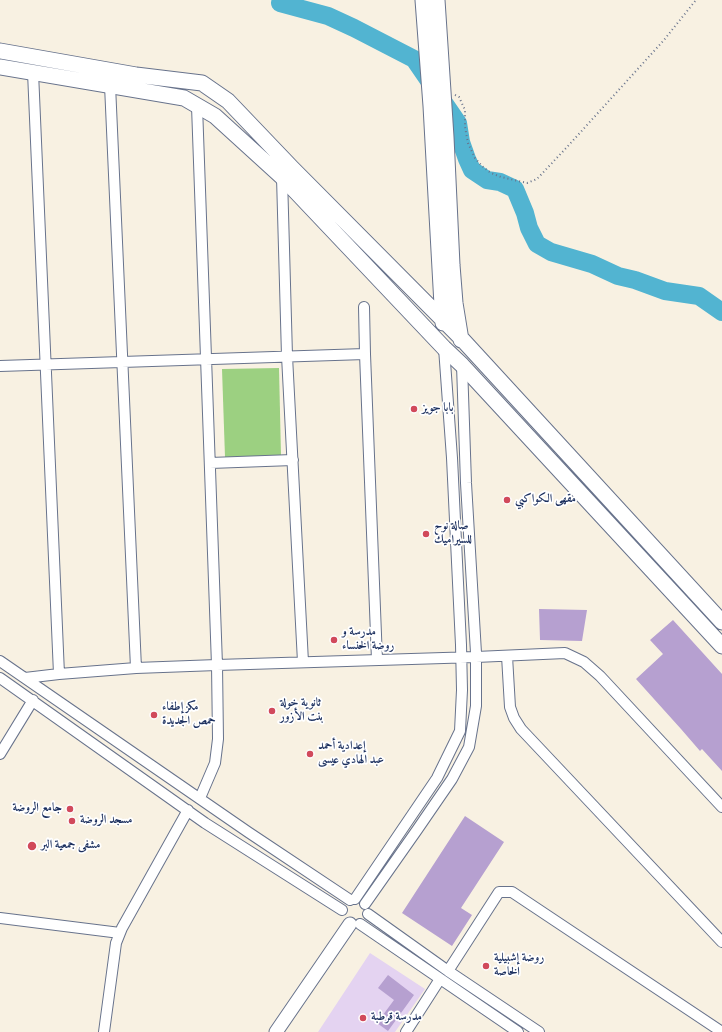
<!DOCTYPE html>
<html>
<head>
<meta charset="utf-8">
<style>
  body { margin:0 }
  canvas { display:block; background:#f8f1e2 }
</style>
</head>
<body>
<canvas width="722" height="1032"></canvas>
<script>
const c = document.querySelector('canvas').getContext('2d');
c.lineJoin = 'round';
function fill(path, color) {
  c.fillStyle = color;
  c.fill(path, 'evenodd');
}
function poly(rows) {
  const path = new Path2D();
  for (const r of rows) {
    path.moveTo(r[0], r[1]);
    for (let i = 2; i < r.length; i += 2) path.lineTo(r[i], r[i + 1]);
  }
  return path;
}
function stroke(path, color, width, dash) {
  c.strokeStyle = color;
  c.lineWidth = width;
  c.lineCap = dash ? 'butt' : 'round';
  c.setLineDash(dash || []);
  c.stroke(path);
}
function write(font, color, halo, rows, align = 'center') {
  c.font = font + ' "IM FELL DW Pica",Amiri,serif';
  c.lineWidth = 3.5;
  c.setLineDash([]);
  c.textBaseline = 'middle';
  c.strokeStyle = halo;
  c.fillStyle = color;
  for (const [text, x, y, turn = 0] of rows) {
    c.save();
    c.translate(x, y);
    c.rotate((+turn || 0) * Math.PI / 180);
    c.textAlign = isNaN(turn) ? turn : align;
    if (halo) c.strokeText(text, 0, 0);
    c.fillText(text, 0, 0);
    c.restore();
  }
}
const built = poly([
  [370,953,425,989,395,1032,318,1032]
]);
const green = poly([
  [279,368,281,456,225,457,222,369]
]);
const river = poly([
  [280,3,328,16,354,28,414,59,458,123,461,142,467,159,472,170,487,180,500,182,515,189,525,213,529,228,537,244,551,252,592,264,618,276,635,280,665,291,699,296,722,312]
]);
const building = poly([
  [539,609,587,610,582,641,540,640],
  [673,620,722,674,722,771,702,749,700,751,681,729,636,679,663,654,650,640],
  [465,816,504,842,461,908,472,915,452,946,402,913],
  [388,975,414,995,388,1031,377,1023,394,1000,378,988]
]);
const path = poly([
  [455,95,459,97,465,110,465,127,468,143,475,158,482,166,491,173,501,177,527,183,537,179,568,146,664,40,696,0]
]);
const street = poly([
  [33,72,59,674],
  [110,85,136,668],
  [197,106,217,665,218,739,215,763,200,798],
  [282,177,287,356,303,662],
  [364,307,365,354,377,660],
  [0,366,365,354],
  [210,463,293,460],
  [507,656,510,707,514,718,521,729,722,942],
  [0,661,248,832,350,900],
  [0,678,205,823,342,910],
  [25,678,59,674,136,668,217,665,476,657,565,653,584,662,600,676,722,807],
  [0,754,33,700],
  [355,899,437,778,460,731,462,690,461,645,452,458,444,348],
  [365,904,417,830,452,779,469,747,476,706,476,653,466,483,462,365],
  [368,914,448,971,539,1032],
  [0,918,120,933],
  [360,924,518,1032],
  [448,971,499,892,512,892,722,1032],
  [104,1032,116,943,122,928,188,810],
  [406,1032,440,979]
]);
const secondary = poly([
  [276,1032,350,924]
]);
const primary = poly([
  [423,0,431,106,443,323],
  [437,0,446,137,452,265,455,303,461,340],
  [0,51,136,75,202,83,228,101,292,168,461,338,722,622],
  [0,67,184,98,215,116,282,177,444,348,462,365,722,646]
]);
const markers = [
  [414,409,4,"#d1495b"],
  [507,500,4,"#d1495b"],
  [426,534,4,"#d1495b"],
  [334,640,4,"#d1495b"],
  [272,711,4,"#d1495b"],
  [154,715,4,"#d1495b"],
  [310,754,4,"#d1495b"],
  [70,809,4,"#d1495b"],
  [72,821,4,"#d1495b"],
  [32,846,5,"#d1495b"],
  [486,966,4,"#d1495b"],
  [363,1018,4,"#d1495b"]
];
const poiNames = [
  ["بابا جويز",422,409],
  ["مقهى الكواكبي",515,500],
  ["صالة نوح",434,527],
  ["للسيراميك",434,541],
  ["مدرسة و",342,633],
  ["روضة الخنساء",342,647],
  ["ثانوية خولة",280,704],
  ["بنت الأزور",280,718],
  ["مكز إطفاء",162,708],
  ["حمص الجديدة",162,722],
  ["إعدادية أحمد",318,747],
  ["عبد الهادي عيسى",318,761],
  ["جامع الروضة",62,809,"right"],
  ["مسجد الروضة",80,821],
  ["مشفى جمعية البر",41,846],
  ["روضة إشبيلية",494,959],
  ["الخاصة",494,973],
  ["مدرسة قرطبة",371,1018]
];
fill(built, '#e4d3f1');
fill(green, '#9cd081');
stroke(river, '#52b4d1', 18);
fill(building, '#b6a0d0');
stroke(street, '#68738c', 12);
stroke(secondary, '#68738c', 15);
stroke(primary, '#68738c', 17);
stroke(path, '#68738c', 2, [1, 3]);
stroke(street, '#fff', 10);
stroke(secondary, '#fff', 13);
stroke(primary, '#fff', 15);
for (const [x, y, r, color] of markers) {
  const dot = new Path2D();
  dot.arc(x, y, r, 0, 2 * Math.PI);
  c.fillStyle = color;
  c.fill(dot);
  stroke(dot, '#fff', 1.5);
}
write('bold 12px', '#1b2f5e', '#fff', poiNames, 'left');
</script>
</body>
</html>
